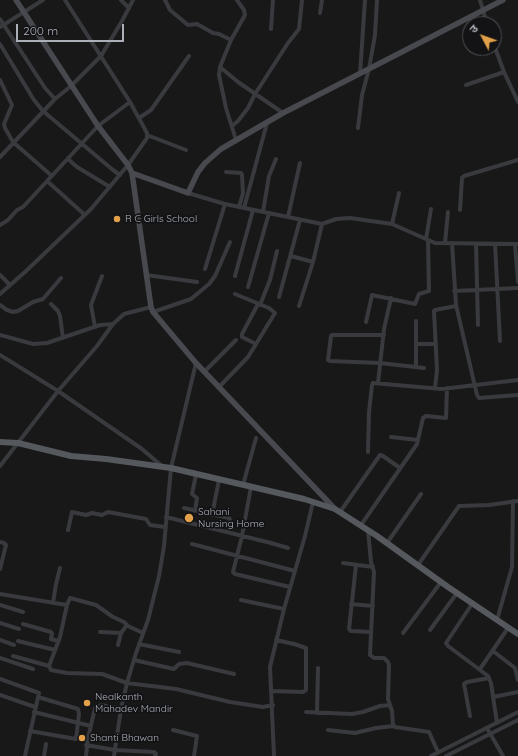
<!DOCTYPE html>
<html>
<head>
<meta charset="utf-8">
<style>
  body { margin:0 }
  #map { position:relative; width:518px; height:756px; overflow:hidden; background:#181819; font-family:Quicksand,"Noto Sans Devanagari",sans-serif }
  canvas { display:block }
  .north { position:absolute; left:462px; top:16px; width:40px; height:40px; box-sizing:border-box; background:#131315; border:1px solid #505256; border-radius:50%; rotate:311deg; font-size:11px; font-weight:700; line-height:16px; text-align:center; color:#abb0b8 }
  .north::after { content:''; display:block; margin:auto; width:14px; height:18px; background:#e1a049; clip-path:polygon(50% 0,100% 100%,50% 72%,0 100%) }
  .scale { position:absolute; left:16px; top:24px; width:108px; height:18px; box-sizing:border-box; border:2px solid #abb0b8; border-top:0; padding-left:5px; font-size:12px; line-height:14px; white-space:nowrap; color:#abb0b8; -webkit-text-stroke:3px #131315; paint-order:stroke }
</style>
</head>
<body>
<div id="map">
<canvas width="518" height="756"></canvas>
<div class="north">उ</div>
<div class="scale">200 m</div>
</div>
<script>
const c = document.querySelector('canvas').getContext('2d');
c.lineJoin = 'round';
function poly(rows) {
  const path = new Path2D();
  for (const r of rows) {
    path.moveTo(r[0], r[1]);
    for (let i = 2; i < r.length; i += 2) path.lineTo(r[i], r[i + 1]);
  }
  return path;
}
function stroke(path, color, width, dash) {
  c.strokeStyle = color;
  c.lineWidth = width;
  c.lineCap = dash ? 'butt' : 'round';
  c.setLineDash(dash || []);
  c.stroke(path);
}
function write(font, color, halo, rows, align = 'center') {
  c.font = font + ' Quicksand,sans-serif';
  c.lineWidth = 3.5;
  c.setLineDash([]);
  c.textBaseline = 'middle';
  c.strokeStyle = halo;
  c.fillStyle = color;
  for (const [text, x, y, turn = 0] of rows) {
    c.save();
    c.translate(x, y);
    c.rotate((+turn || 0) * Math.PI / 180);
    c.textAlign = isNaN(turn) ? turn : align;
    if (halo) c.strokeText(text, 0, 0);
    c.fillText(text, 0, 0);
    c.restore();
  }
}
const street = poly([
  [121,0,128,7],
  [165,0,170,10,188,25,197,24,213,33,219,34,231,40],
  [480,0,487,24],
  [320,13,322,0],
  [0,19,45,88,55,99],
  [0,27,43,0],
  [271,29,273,0],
  [0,44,34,100,43,111,113,170,120,175],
  [494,45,504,72,518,102],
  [220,67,238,82,283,113],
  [360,74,365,0],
  [0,80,12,105,4,124,5,128,13,142,52,176],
  [466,85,504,72],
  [139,118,151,110,189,56],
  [232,126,238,121,248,108,255,94,288,43,299,29,302,0],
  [358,128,362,95,369,69,375,35,377,0],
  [147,135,186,150],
  [236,140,226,108,219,75,220,67,231,40,245,15,244,10,237,0],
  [0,157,55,99,71,86,101,56,122,21,133,0],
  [68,159,77,167,110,187],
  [226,172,241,173,242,175,243,193,239,207],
  [47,181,85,215],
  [188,193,225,204,322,224,336,219,350,218,392,224,435,243,518,244],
  [244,208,267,123],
  [460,210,462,178,464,176,518,160],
  [263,212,269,176,276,159],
  [288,217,300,163],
  [392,224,399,193],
  [0,225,8,220,17,210,23,207,98,126,130,102],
  [426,239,431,209],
  [445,243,448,212],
  [452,243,456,305,477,395,479,398,518,395],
  [476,244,478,325],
  [495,244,500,341],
  [515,244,518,282],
  [291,256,313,262],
  [205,269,225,204],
  [0,275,10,285],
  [146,275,197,282],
  [235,276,253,210],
  [248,287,269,213],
  [454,291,518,288],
  [0,294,25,272,91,209,128,165,147,138,147,133,130,102,65,0],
  [279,297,300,220],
  [51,304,58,311,60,316,63,338],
  [0,305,7,310,13,312,18,311,33,302,43,299,61,278],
  [260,305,270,280,277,251],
  [299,306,313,262,322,224],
  [153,312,191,299,209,284,215,276,230,242],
  [366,322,372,295,415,304,419,294,429,291,428,240],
  [95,327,91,305,102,276],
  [0,335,33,344,47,343,100,325,113,324],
  [384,335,332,335,331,336,328,360,330,361,380,363,424,368],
  [256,344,242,337,242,334,258,304],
  [416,344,436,344],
  [0,355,58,391,142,449,163,467],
  [416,367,416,321],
  [204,372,236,340],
  [378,383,384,329,391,298],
  [219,387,248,357,275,313,269,308,235,294],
  [435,388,437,370,434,311,435,310,456,306],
  [391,437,418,440],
  [368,452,369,412,372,385,373,383,442,389,518,380],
  [0,466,58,391,97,346,113,324,124,314,151,307],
  [243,485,256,438],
  [251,487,242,536,233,572,235,574,290,587],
  [184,508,229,518,230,520,229,532],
  [195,511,197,498,192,494,196,475],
  [340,512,380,455,383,456,400,468],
  [212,515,219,480],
  [166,517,271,543,288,548],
  [361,525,417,444,423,418,426,416,446,418,447,388],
  [68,530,72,512,86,515,92,513,102,515,108,512,146,519,150,525,165,527],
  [368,530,371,562,374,572,370,655,374,658,384,658,388,662,389,665,388,699,392,711,393,725,395,727,429,732,438,752],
  [0,542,4,543,6,545,0,569],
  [387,543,421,494],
  [192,544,295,571],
  [343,563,373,567],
  [356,565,349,629,351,631,371,632],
  [418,565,459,506,489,505,518,501],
  [0,594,67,605],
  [241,600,284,609],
  [53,603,56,584,60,568],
  [351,604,373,606],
  [472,604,446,643,448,646,488,676,491,683,497,723],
  [0,605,23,612],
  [497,620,512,567,513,501],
  [0,623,19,629],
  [23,624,51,632,52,634,51,639,58,641],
  [430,630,457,593],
  [100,632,121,633],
  [403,633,441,582],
  [0,640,14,645],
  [18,641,55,650],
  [139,644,179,652],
  [118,645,121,633,127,625],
  [493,651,515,668,518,680],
  [13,656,49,666,60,637,67,605,70,598,96,605,113,617,124,622,128,626,143,633],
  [0,658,33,669],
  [134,660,174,669,179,664,187,663,234,674],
  [49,666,51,670,67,673,102,674,127,683,176,689,230,702,263,707,273,705],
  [480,669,508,628],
  [0,679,39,693,25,756],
  [272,691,303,692,306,690,306,648,294,644,276,640],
  [0,695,35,707],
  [493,697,518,692],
  [34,712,91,726],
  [306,712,352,714,363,712,380,706,390,705],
  [317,713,318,668],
  [470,716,464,684,467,682,489,678],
  [487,728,503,756],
  [173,730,197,736,194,756],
  [328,730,355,733,376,728,394,726],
  [30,731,76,739,79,714,78,709,38,697],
  [86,745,115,750,154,752,156,754,155,756],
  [44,756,46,744],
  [86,756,88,738,95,708,101,705,121,709],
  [114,756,121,709,127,683,136,653,148,620,159,576,164,546,171,468,196,363],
  [274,756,270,667,284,609,305,536,313,502],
  [431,756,518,712],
  [446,756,518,720]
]);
const secondary = poly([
  [16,0,98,126,128,165,132,173,151,307,153,312,196,363,335,509],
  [132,173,188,193,198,172,205,163,221,149,283,113,503,0]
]);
const primary = poly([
  [0,442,18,443,71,456,106,459,171,468,304,499,335,509,377,536,448,587,518,634]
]);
const markers = [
  [117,219,4,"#e1a049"],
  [189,518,5,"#e1a049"],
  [87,703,4,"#e1a049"],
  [82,738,4,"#e1a049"]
];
const poiNames = [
  ["R C Girls School",125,219],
  ["Sahani",198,512],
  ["Nursing Home",198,524],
  ["Nealkanth",95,697],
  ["Mahadev Mandir",95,709],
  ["Shanti Bhawan",90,738]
];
stroke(street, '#393a3e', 4);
stroke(secondary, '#47494e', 5.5);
stroke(primary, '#55585d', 6);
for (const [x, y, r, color] of markers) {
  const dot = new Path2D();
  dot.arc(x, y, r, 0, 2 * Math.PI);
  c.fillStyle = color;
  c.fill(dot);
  stroke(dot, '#131315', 1.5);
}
write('10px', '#abb0b8', '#131315', poiNames, 'left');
</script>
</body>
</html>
